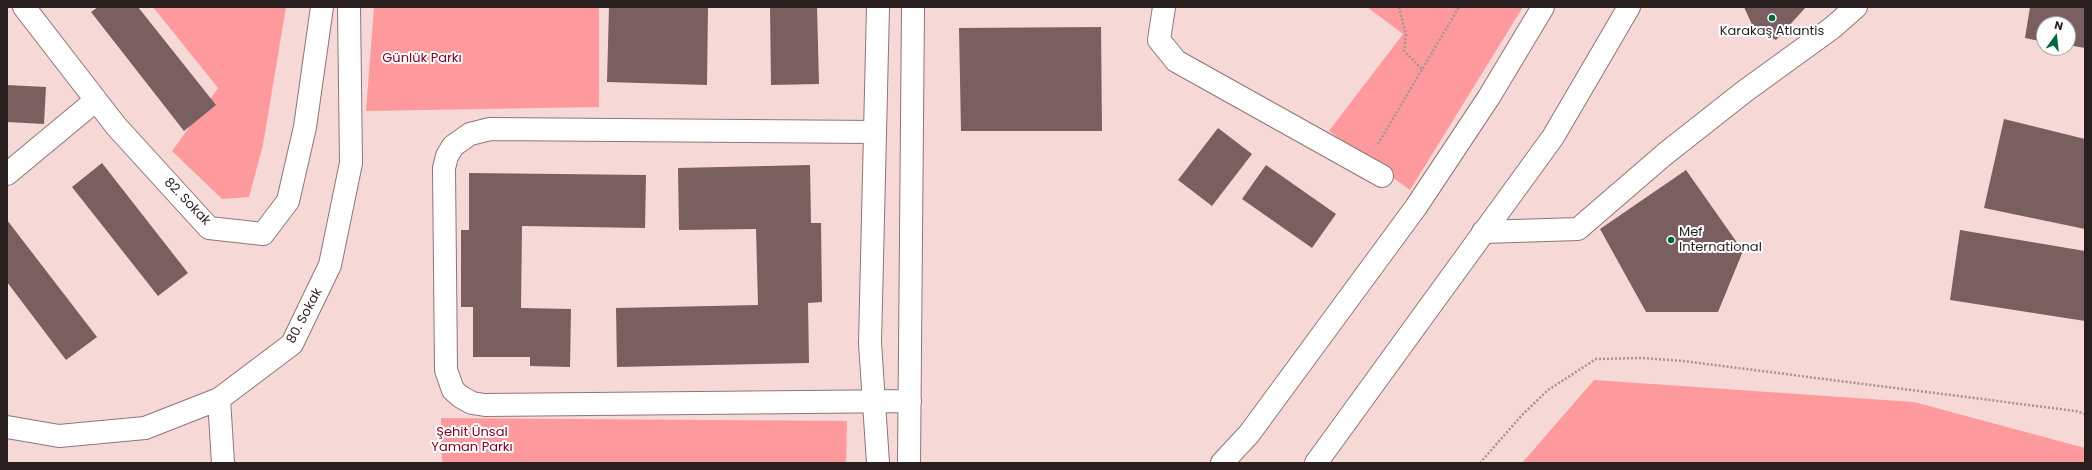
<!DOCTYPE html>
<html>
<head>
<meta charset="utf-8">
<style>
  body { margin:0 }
  #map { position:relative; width:2092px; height:470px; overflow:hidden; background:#f6d8d7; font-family:Poppins,sans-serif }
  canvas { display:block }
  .frame { position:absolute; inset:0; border:8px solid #281e1e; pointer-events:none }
  .north { position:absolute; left:2036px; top:16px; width:40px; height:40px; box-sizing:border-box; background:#fff; border:1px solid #a9a5a5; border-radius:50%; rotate:15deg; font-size:11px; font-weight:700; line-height:16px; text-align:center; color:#281e1e }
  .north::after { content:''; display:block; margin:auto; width:14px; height:18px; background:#03673c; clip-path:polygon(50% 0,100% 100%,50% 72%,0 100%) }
</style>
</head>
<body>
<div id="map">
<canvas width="2092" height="470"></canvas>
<div class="frame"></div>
<div class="north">N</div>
</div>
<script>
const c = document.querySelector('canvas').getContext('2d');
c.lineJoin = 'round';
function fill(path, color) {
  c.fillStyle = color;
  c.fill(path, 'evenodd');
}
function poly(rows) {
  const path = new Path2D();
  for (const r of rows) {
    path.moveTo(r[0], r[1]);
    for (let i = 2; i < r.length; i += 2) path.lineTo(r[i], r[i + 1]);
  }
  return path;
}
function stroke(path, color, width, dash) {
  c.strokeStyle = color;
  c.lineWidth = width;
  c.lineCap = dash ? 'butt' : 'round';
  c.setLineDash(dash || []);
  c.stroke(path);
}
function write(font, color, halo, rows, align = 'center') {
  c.font = font + ' Poppins,sans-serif';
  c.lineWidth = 4;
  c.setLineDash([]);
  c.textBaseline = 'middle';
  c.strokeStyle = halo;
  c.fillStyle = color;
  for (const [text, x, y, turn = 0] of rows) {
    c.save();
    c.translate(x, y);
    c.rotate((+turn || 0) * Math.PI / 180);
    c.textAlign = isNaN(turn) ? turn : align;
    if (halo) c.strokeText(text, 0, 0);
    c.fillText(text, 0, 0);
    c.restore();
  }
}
const green = poly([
  [153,7,286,7,263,145,249,197,222,199,172,151,218,88],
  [374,7,599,7,599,107,366,111],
  [1367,7,1523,7,1410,190,1329,131,1403,34],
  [1594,380,1914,402,2085,448,2085,463,1522,463],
  [441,418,847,421,846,463,442,463]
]);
const building = poly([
  [98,7,138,7,216,105,184,131,91,12],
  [609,7,708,7,707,85,607,82],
  [770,7,817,7,819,84,771,85],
  [1744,7,1806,7,1776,40,1754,29],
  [2030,7,2085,7,2085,48,2068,45,2068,24,2044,24,2044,42,2025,38],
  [1101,27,1102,131,961,131,959,28],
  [7,85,46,87,44,124,7,122],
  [2004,119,2085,139,2085,229,1984,208],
  [1218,128,1252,154,1212,206,1178,180],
  [102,163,188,273,158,296,72,187],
  [810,165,811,223,821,223,822,302,808,303,809,363,617,367,616,308,758,305,756,229,679,230,678,168],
  [1266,165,1336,214,1312,248,1242,199],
  [1686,170,1743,251,1718,312,1646,312,1600,229],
  [469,173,646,175,645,228,522,226,521,308,571,309,570,367,530,366,530,357,473,357,473,307,461,307,461,230,469,230],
  [7,220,97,337,66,360,7,282],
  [1960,230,2085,251,2085,321,1950,300]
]);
const path = poly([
  [1399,7,1406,35,1404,51,1422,69],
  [1378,144,1459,7],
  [1480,463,1522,415,1548,390,1596,359,1642,358,1683,361,2076,411,2085,414]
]);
const minor = poly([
  [24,7,116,126,209,228,263,234,288,201,305,127,322,7],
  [878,7,870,343,878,463],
  [1164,7,1159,40,1176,61,1382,176],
  [875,132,490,129,470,134,453,146,447,156,444,168,446,370,453,390,461,397,472,403,485,405,910,401],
  [7,174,95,101],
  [1483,232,1578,229,1665,154,1745,91,1832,28,1856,7],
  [219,399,223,463],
  [7,427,59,436,145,428,219,399,292,344,330,265,351,163,349,7],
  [909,463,913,7]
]);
const highway = poly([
  [1222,463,1249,434,1416,207,1489,97,1543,7],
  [1316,463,1553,137,1629,7]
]);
const markers = [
  [1772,18,4,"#03673c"],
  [1671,240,4,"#03673c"]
];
const poiNames = [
  ["Karakaş Atlantis",1772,32],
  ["Mef",1679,233,"left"],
  ["International",1679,248,"left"]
];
const parkNames = [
  ["Günlük Parkı",422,59],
  ["Şehit Ünsal",472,433],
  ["Yaman Parkı",472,448]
];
const streetNames = [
  ["82. Sokak",187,202,46],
  ["80. Sokak",305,316,-62]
];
fill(green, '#fe9a9d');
fill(building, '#795f5f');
stroke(minor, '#907575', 24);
stroke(highway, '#907575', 24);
stroke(path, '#a99292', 2.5, [2, 2]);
stroke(minor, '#fff', 22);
stroke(highway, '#fff', 22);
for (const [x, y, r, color] of markers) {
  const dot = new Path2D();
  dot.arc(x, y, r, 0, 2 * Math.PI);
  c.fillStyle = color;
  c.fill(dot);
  stroke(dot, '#fff', 1.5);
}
write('13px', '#281e1e', '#fff', poiNames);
write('13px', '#850021', '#fff', parkNames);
write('13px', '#281e1e', '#fff', streetNames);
</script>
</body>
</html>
